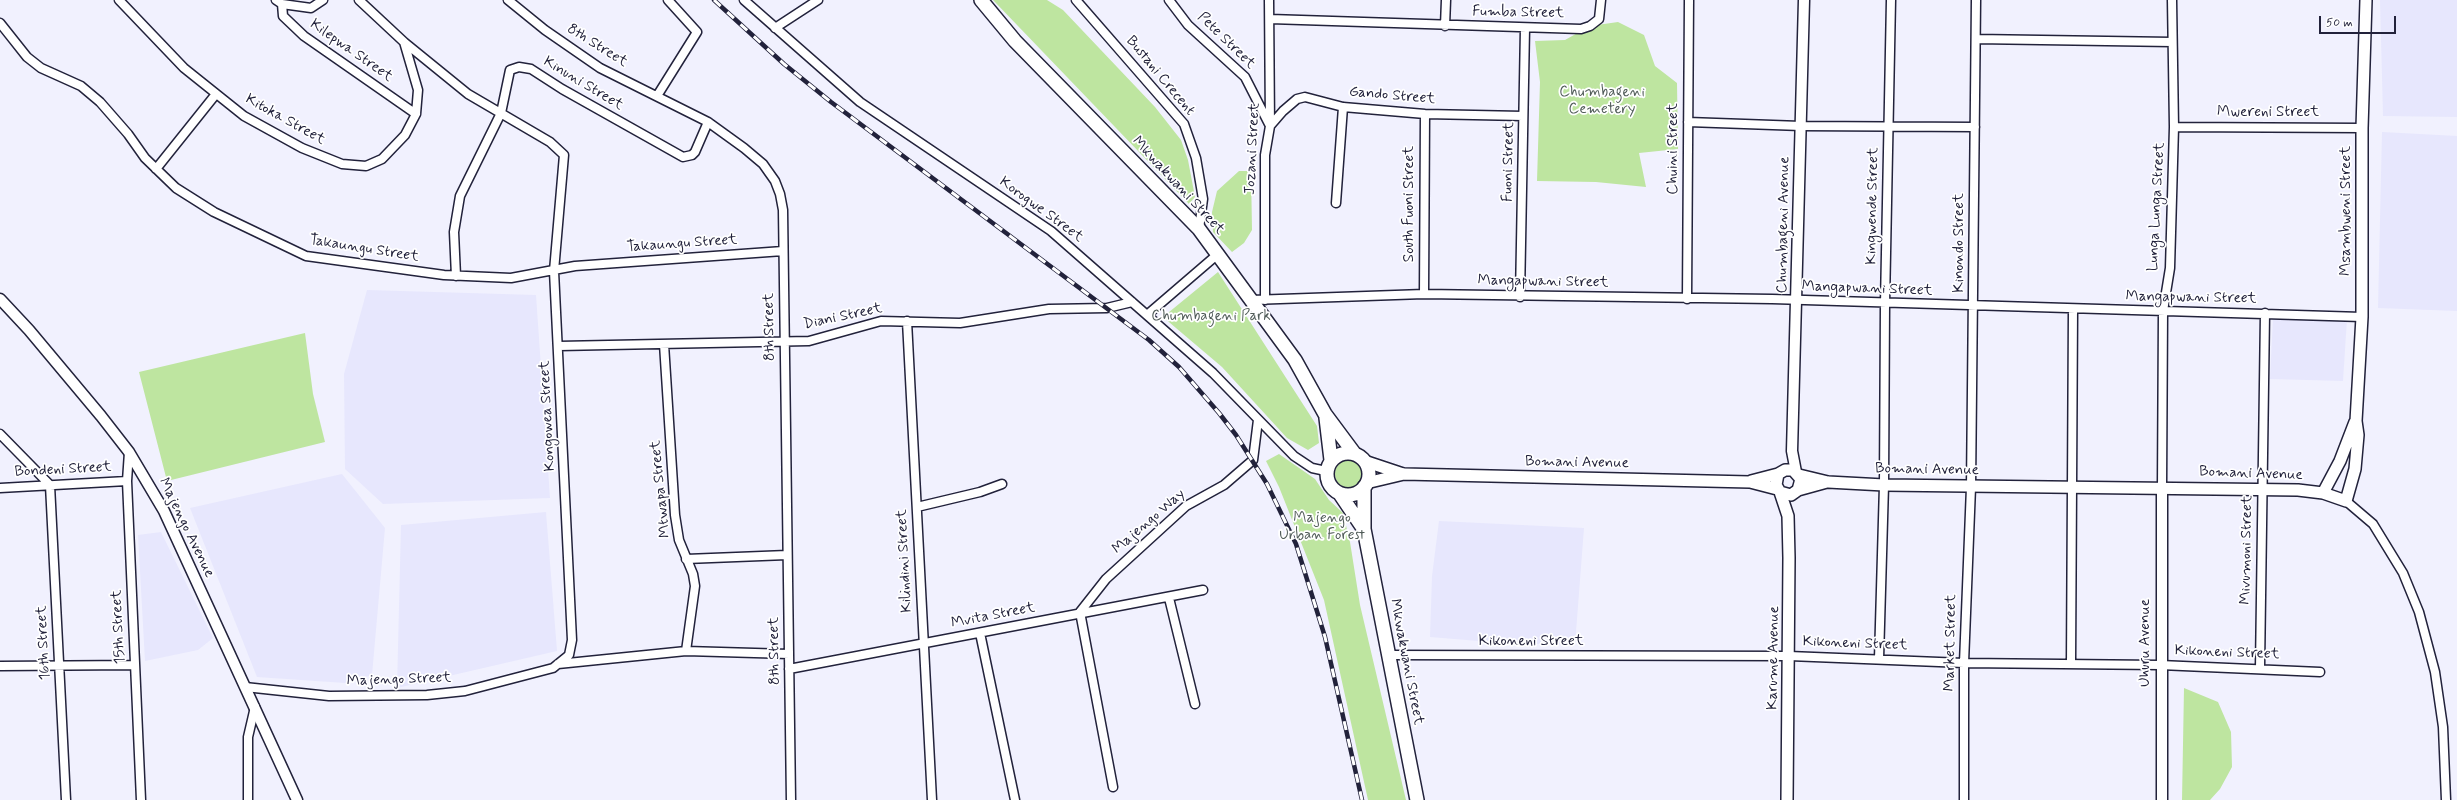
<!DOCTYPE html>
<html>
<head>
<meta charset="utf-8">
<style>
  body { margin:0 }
  #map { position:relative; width:2457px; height:800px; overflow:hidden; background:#f1f1fe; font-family:Mynerve,sans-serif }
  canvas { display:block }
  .scale { position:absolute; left:2319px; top:16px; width:77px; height:18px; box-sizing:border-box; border:2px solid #22223b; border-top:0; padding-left:5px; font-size:12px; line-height:14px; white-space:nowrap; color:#22223b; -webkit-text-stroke:3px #fff; paint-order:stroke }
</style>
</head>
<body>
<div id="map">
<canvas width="2457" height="800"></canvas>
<div class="scale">50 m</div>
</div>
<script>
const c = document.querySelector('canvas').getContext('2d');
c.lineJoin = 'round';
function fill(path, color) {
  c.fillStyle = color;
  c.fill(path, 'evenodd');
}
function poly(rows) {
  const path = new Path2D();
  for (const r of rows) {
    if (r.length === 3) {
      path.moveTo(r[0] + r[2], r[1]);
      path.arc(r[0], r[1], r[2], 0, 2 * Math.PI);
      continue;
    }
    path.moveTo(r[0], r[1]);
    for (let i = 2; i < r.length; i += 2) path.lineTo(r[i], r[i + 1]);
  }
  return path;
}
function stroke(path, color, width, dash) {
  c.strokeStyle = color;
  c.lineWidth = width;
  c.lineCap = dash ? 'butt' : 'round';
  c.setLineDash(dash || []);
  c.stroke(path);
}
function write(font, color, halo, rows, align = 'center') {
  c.font = font + ' Mynerve,sans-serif';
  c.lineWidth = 3.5;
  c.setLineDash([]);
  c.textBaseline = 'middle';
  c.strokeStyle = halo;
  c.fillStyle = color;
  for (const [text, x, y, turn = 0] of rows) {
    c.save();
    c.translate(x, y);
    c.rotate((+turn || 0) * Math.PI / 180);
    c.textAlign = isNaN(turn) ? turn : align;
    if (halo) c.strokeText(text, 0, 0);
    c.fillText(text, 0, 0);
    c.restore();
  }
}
const built = poly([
  [2380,0,2457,0,2457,117,2383,116],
  [2382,132,2457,136,2457,311,2378,308],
  [367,290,536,295,550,498,383,504,345,469,344,374],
  [2273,318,2347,319,2343,381,2270,379],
  [342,474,385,528,372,675,345,683,257,677,190,508],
  [546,512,557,651,397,688,401,525],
  [1439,521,1584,528,1575,645,1503,643,1430,637,1432,576],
  [161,532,213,638,198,650,145,661,138,535]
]);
const green = poly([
  [993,0,1047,0,1063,10,1155,107,1181,140,1188,160,1195,197,1189,204],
  [1618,22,1644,35,1655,66,1677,83,1678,149,1639,153,1646,187,1596,182,1537,181,1540,82,1535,41,1565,40,1590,26],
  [1239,171,1251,171,1252,230,1244,243,1232,252,1213,232,1212,212,1217,191],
  [1218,272,1317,426,1319,443,1308,450,1287,438,1222,367,1163,317],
  [305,333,313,394,325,442,167,481,139,372],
  [1279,454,1315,479,1329,500,1343,513,1350,542,1360,605,1406,800,1368,800,1324,600,1279,487,1266,461],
  [1349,474,14],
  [2184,688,2218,702,2231,732,2232,767,2220,789,2210,800,2182,800]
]);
const minor = poly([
  [119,0,184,68,244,116,302,148,342,164,366,166,382,159,405,135,416,114,418,90,404,42,359,0],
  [276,0,282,4,311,8,323,0],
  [508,0,545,30,600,68,708,122,744,148,763,164,775,181,780,194,783,210,791,800],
  [744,0,860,102,1051,231,1213,373,1294,456,1312,468,1326,471],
  [1076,0,1184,124,1196,158,1203,199,1199,229],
  [1169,0,1188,25,1245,77,1269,124],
  [282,4,283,16,304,36,416,114],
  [1270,19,1581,29,1590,26,1599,19,1601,0],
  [0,23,27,57,41,68,81,86,100,102,128,134,145,158,176,188,214,212,306,256,444,275,511,278,575,266,783,251],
  [1445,26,1446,0],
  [775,28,818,0],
  [1976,39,2172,42],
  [657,96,697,32,668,0],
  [1688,122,1801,126,1975,127],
  [1270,126,1283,111,1297,99,1305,97,1343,107,1425,114,1523,116],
  [2174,127,2362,128],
  [156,169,216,94],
  [1336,203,1343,107],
  [456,276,454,232,460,196,501,113,510,70,519,67,531,69,562,89,683,157,692,155,695,152,708,122],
  [1424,294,1425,114],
  [1520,297,1525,28],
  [1687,299,1689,0],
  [1251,300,1424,294,1772,299,2362,317],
  [1265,300,1265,155,1270,126,1269,0],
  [1147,315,1218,254],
  [907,321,932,800],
  [664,344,675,515,679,540,693,574,695,586,686,651],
  [559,346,809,341,881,321,960,323,1049,309,1107,308,1132,302],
  [0,434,50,485,66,800],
  [129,452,127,481,141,800],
  [2162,487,2163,311,2170,268,2174,127,2172,0],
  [0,488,127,481],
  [2346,501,2373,524,2403,573,2419,612,2435,672,2443,727,2446,800],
  [917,507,980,492,1002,484],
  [686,559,787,555],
  [1169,598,1195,704],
  [980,633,1015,800],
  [1388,655,1789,656,1964,663,2160,665,2320,672],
  [1879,659,1884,485,1885,304,1891,0],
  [558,664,686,651,789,654],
  [2071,664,2073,309],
  [0,666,135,665],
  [2260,668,2265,313],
  [789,669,1203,590],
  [245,687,329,696,427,695,465,691,553,668,569,655,572,640,554,271,564,155,550,142,468,94,404,42],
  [1113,787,1080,612,1106,579,1186,506,1224,485,1253,460,1258,420],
  [248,800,248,737,255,707],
  [1964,800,1964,663,1971,487,1976,0]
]);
const tertiary = poly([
  [0,299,29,330,101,416,129,452,164,511,297,800],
  [1796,472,1792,451,1804,0],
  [2162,800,2162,487]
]);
const secondary = poly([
  [1364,461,1403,474],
  [1799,475,1828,482,1884,485,2298,490,2323,493,2346,501,2355,469,2358,435,2356,421,2362,317,2362,128,2366,0],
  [1751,481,1778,474,1785,470,1793,470,1801,479,1798,490,1791,495,1780,492,1776,485,1778,474],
  [1366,483,1404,474,1750,482,1777,489],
  [1798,490,1827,482],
  [1780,492,1788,516,1789,558,1787,800],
  [2323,493,2340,461,2355,422]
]);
const primary = poly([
  [981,0,1015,41,1199,229,1295,360,1325,414,1354,453],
  [1326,418,1331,460],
  [1348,474,21],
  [1364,487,1364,529,1417,800],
  [1340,494,1363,528]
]);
const rail = poly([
  [714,0,784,64,831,102,1149,340,1179,367,1219,413,1236,435,1267,484,1296,544,1325,637,1362,800]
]);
const streetNames = [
  ["Fumba Street",1518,13,1],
  ["Pete Street",1226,41,44],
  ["8th Street",597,46,32],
  ["Kilepwa Street",351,51,35],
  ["Bustani Crecent",1160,76,50],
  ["Kinuni Street",583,84,31],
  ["Gando Street",1392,96,5],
  ["Mwereni Street",2268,113],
  ["Kitoka Street",285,120,29],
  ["Jozani Street",1253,149,-87],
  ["Chuini Street",1674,149,-90],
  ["Fuoni Street",1509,162,-89],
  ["Mkwakwani Street",1178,186,47],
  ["South Fuoni Street",1410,204,-90],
  ["Kingwende Street",1873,206,-89],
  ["Lunga Lunga Street",2157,207,-87],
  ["Korogwe Street",1041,210,36],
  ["Msambweni Street",2347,211,-90],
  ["Chumbageni Avenue",1784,225,-89],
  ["Kinondo Street",1960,243,-90],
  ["Takaungu Street",682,244,-4],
  ["Takaungu Street",364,249,9],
  ["Mangapwani Street",1543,282,1],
  ["Mangapwani Street",1867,289,2],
  ["Mangapwani Street",2191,298,1],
  ["Diani Street",843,317,-12],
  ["8th Street",770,327,-91],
  ["Kongowea Street",548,416,-93],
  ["Bomani Avenue",1577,463,1],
  ["Bondeni Street",63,470,-3],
  ["Bomani Avenue",1927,470,1],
  ["Bomani Avenue",2251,474,2],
  ["Mtwapa Street",661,489,-96],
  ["Majengo Way",1149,522,-41],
  ["Majengo Avenue",186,528,64],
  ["Mivumoni Street",2247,550,-89],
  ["Kilindini Street",905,561,-93],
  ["Mvita Street",993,616,-11],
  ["15th Street",119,627,-93],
  ["Kikoneni Street",1531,642],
  ["16th Street",44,643,-93],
  ["Market Street",1951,643,-89],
  ["Uhuru Avenue",2146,643,-90],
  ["Kikoneni Street",1855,644,2],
  ["8th Street",775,651,-91],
  ["Kikoneni Street",2227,653,2],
  ["Karume Avenue",1774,658,-89],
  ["Mkwakwani Street",1406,662,79],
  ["Majengo Street",399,680,-2]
];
const parkNames = [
  ["Chumbageni",1602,93],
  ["Cemetery",1602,110],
  ["Chumbageni Park",1211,317],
  ["Majengo",1322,519],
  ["Urban Forest",1322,536]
];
fill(built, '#e7e7fd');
fill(green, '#bee5a0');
stroke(minor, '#22223b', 11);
stroke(tertiary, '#22223b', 13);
stroke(secondary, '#22223b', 14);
stroke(primary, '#22223b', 16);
stroke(minor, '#fff', 8);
stroke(tertiary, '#fff', 10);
stroke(secondary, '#fff', 11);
stroke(primary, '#fff', 13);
stroke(rail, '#22223b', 4.5);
stroke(rail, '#fff', 3, [9]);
write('15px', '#22223b', '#fff', streetNames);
write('15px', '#515c59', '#fff', parkNames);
</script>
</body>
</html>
